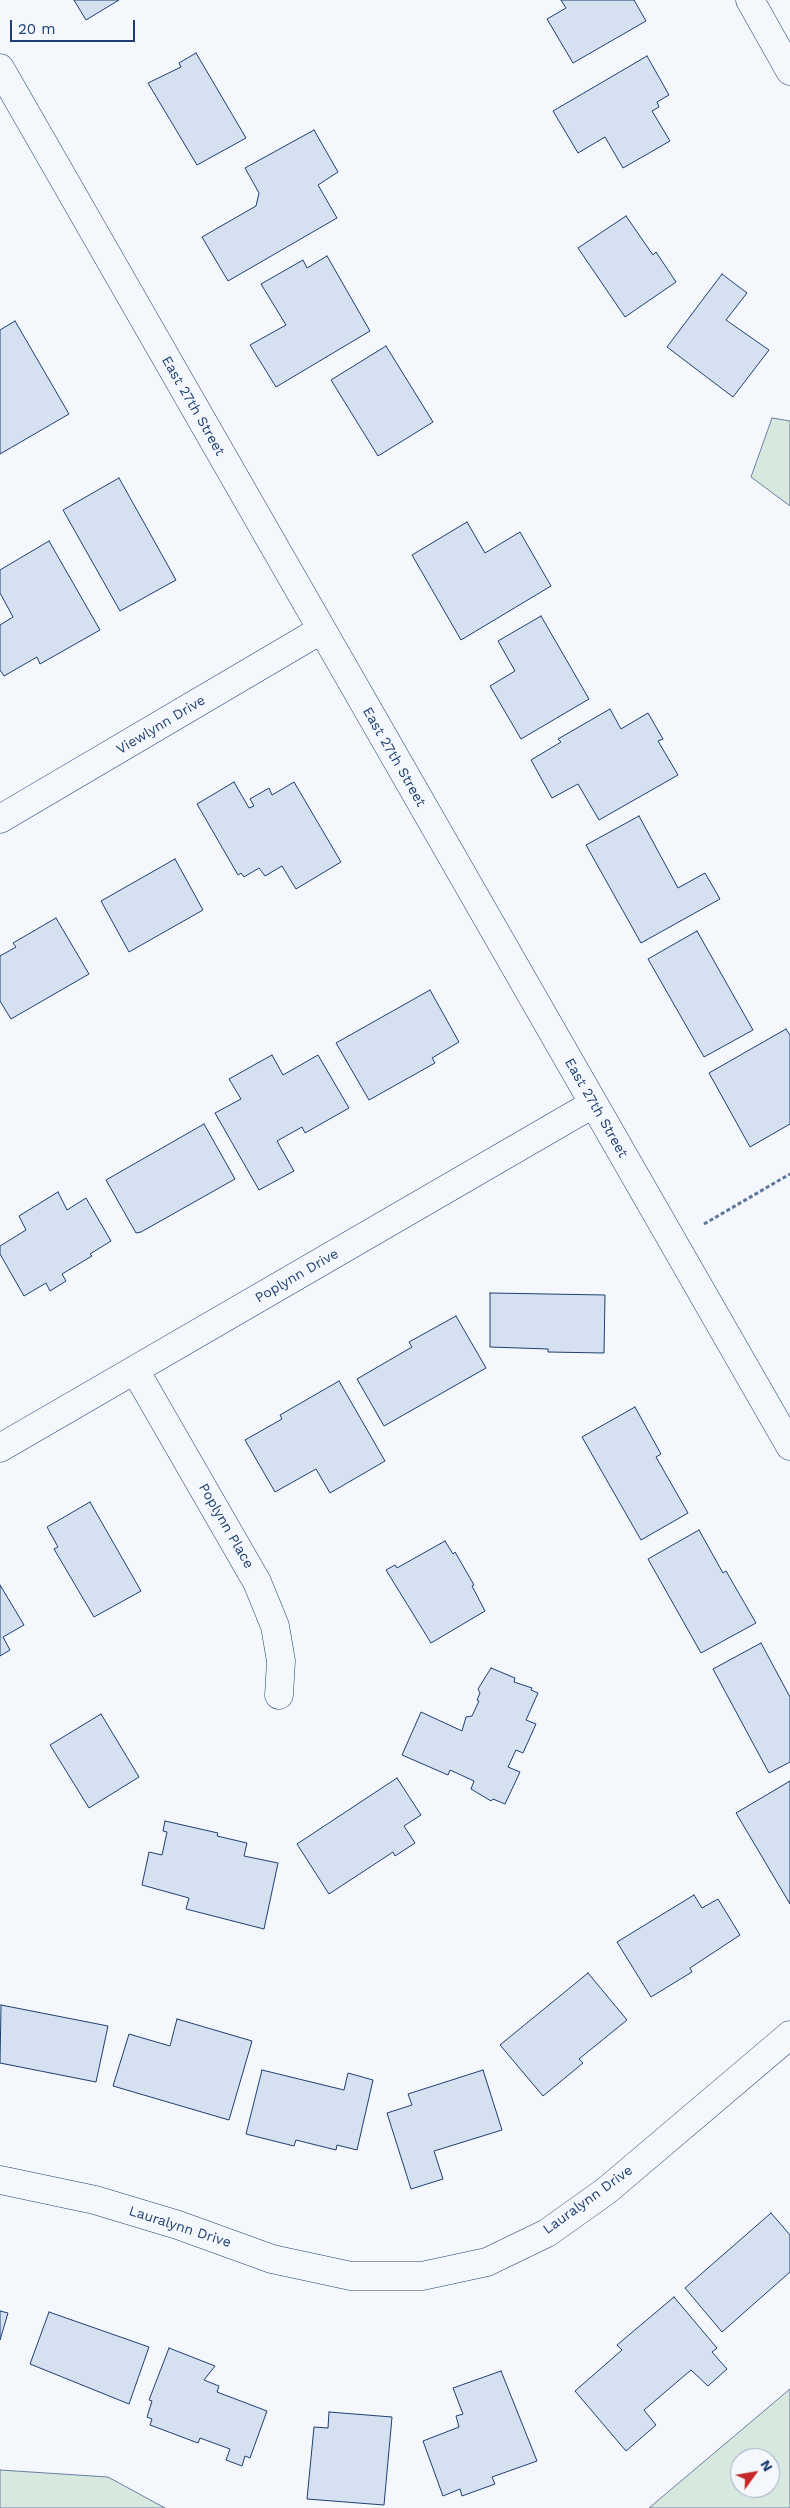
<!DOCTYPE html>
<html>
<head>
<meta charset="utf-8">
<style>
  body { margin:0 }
  #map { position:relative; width:790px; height:2508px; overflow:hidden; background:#f4f7fb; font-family:"Work Sans",sans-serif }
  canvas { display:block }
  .north { position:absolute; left:730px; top:2448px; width:50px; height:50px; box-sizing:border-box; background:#f4f7fb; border:1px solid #9eadc5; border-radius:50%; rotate:58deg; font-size:14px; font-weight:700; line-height:20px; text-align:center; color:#1d3f73 }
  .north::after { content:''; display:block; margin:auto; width:18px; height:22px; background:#c62828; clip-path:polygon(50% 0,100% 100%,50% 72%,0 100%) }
  .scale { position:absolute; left:10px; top:20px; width:125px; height:22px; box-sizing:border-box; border:2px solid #1d3f73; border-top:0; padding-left:6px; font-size:15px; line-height:18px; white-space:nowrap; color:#1d3f73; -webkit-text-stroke:4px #f4f7fb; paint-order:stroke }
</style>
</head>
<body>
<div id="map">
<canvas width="790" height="2508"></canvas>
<div class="north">N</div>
<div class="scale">20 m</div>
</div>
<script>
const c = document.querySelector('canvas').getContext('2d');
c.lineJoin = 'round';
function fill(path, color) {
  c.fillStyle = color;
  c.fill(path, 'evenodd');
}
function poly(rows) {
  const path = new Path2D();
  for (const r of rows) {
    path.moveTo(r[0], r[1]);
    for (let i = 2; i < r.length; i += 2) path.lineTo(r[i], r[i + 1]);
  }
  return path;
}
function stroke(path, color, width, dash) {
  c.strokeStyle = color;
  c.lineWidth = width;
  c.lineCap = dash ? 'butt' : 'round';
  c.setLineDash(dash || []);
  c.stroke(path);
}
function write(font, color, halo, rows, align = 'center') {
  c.font = font + ' "Work Sans",sans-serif';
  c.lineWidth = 4;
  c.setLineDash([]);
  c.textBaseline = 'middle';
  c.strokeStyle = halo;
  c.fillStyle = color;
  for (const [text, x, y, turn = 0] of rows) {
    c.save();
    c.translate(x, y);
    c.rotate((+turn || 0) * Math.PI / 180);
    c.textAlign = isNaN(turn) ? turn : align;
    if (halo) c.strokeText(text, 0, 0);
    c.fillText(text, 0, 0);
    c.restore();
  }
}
const green = poly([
  [772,418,790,421,790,506,751,477,772,418],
  [790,2389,790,2508,649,2508,790,2389],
  [740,2458,770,2458,770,2488,740,2488,740,2458],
  [0,2470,108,2477,165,2508,0,2508,0,2470]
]);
const building = poly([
  [74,0,119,0,86,20,74,0],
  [561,0,634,0,646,21,573,63,547,19,566,8,561,0],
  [196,53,246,138,197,165,148,83,181,67,179,63,196,53],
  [647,56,669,95,657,102,659,107,652,111,670,141,623,168,605,137,578,153,553,111,647,56],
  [314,130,338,172,318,185,337,218,228,281,202,237,256,206,259,193,245,168,314,130],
  [626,216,653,255,656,252,676,282,625,317,578,248,626,216],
  [327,256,370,331,276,387,250,345,286,325,261,284,303,260,307,268,327,256],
  [722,274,747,293,726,320,769,350,733,397,667,347,722,274],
  [15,321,69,414,0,454,0,330,15,321],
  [386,346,433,422,378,456,331,380,386,346],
  [119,478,176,580,120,611,63,510,119,478],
  [467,522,485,553,520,532,551,586,461,640,412,555,467,522],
  [49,541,100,630,40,664,37,657,4,676,0,670,0,625,13,617,0,593,0,570,49,541],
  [541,616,589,699,521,739,490,686,515,671,498,641,541,616],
  [610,709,621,729,648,713,663,739,658,741,678,775,599,820,578,784,552,798,531,760,561,742,558,739,610,709],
  [234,782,249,808,254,806,250,799,269,788,272,795,294,782,341,862,296,889,282,866,265,876,259,868,244,877,241,873,238,875,197,804,234,782],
  [639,816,678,888,705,873,720,899,641,943,586,845,639,816],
  [175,859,203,910,129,952,101,901,175,859],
  [56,918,89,974,11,1019,0,1001,0,956,16,947,13,943,56,918],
  [697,931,753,1030,704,1057,648,959,697,931],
  [430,990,459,1042,432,1058,435,1063,369,1100,336,1043,430,990],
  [786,1029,790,1035,790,1124,750,1147,709,1073,786,1029],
  [272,1055,283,1075,318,1055,349,1108,305,1133,302,1127,277,1141,294,1171,259,1190,215,1113,241,1099,229,1079,272,1055],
  [204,1124,235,1179,141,1232,136,1233,106,1180,204,1124],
  [58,1192,67,1210,86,1198,111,1241,90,1254,92,1256,62,1274,66,1281,50,1291,46,1283,24,1296,0,1254,0,1246,26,1230,19,1216,58,1192],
  [490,1293,605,1295,604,1353,548,1352,548,1349,490,1347,490,1293],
  [456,1316,486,1368,384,1426,357,1379,412,1347,409,1342,456,1316],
  [339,1381,385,1461,330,1493,316,1469,275,1492,245,1440,282,1419,280,1415,339,1381],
  [635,1407,661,1454,656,1457,688,1513,641,1540,582,1437,635,1407],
  [90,1502,141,1591,94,1617,54,1549,58,1547,47,1527,90,1502],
  [699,1530,723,1573,726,1571,756,1623,701,1653,648,1559,699,1530],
  [445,1541,453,1554,455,1552,474,1585,472,1586,485,1611,431,1643,386,1570,395,1565,397,1568,445,1541],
  [0,1585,24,1625,3,1637,10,1650,0,1656,0,1585],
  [761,1643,790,1697,790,1762,769,1773,713,1669,761,1643],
  [491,1668,515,1678,514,1682,532,1688,531,1690,538,1693,526,1720,536,1724,523,1753,516,1750,508,1767,520,1772,505,1804,493,1799,491,1801,471,1789,474,1781,450,1770,448,1775,402,1755,421,1712,462,1731,466,1717,472,1716,479,1701,477,1700,480,1693,478,1689,491,1668],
  [101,1714,139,1777,89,1808,50,1745,101,1714],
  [397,1778,421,1815,404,1826,415,1843,395,1856,393,1852,329,1894,297,1844,397,1778],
  [790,1781,790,1904,736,1813,790,1781],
  [165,1821,218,1833,217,1836,247,1843,244,1856,278,1863,264,1929,186,1909,189,1898,142,1885,149,1852,162,1855,167,1832,163,1831,165,1821],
  [694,1895,702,1908,718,1899,740,1935,690,1968,692,1972,651,1997,617,1942,694,1895],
  [588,1973,627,2020,579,2059,583,2063,543,2096,500,2045,588,1973],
  [1,2005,108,2026,96,2082,0,2063,1,2005],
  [177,2019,252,2041,229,2120,113,2086,129,2034,170,2046,177,2019],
  [262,2070,344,2090,348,2073,373,2080,357,2150,337,2145,336,2150,296,2140,294,2146,246,2134,262,2070],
  [483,2070,502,2130,434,2151,443,2179,411,2189,387,2113,412,2105,408,2094,483,2070],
  [771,2213,790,2235,790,2272,722,2332,685,2288,771,2213],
  [674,2297,717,2348,712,2352,727,2369,708,2386,691,2370,644,2410,656,2425,626,2451,575,2391,622,2350,617,2345,674,2297],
  [0,2311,8,2313,0,2340,0,2311],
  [49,2312,149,2347,129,2404,30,2364,49,2312],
  [169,2348,215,2366,204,2380,219,2386,217,2392,267,2411,250,2458,245,2456,242,2466,226,2460,230,2449,200,2438,198,2443,150,2425,152,2419,147,2417,152,2401,149,2400,169,2348],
  [501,2371,537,2461,492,2477,495,2484,462,2496,460,2489,443,2496,423,2441,459,2427,456,2416,463,2414,453,2388,501,2371],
  [329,2412,392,2417,384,2505,307,2499,314,2427,328,2428,329,2412]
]);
const path = poly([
  [704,1224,790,1174]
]);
const minor = poly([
  [750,0,790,71],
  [0,68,790,1446],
  [0,819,321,630],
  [135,1370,257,1582,275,1626,281,1661,279,1695],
  [0,1448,593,1104],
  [0,2180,95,2200,178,2225,272,2259,351,2276,422,2276,487,2262,547,2233,606,2191,790,2035]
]);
const streetNames = [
  ["East 27th Street",193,406,60],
  ["Viewlynn Drive",161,725,-31],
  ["East 27th Street",394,757,60],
  ["East 27th Street",596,1108,60],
  ["Poplynn Drive",297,1276,-30],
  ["Poplynn Place",226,1526,60],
  ["Lauralynn Drive",588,2200,-36],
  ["Lauralynn Drive",180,2227,18]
];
fill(green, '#d7e8df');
stroke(green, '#687fa3', 1);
fill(building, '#d5e0f0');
stroke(building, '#1d3f73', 1);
stroke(minor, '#1d3f73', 29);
stroke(path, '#5e769c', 3, [4, 2.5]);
stroke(minor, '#f4f7fb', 28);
write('14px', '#1d3f73', '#f4f7fb', streetNames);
</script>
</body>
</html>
